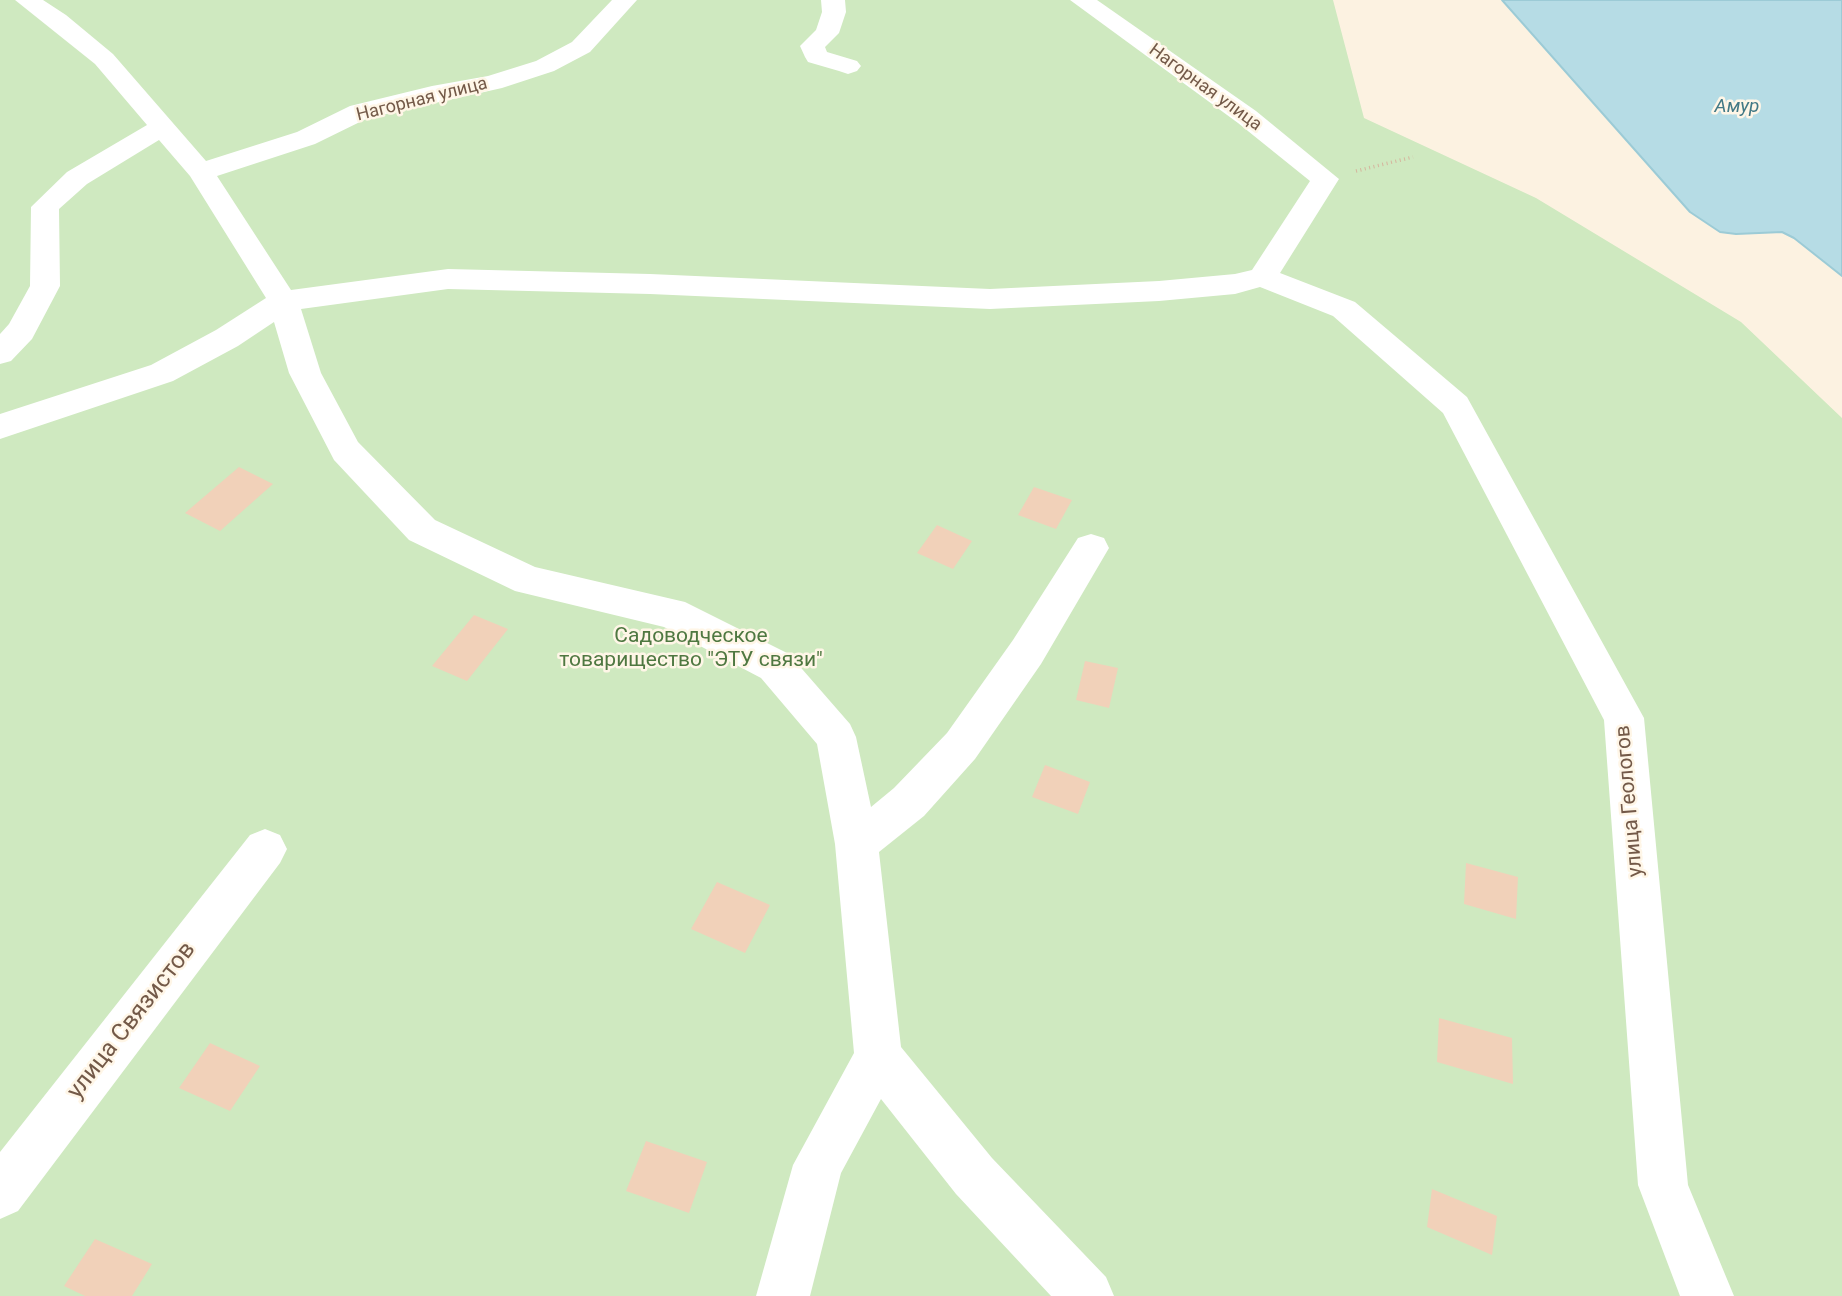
<!DOCTYPE html>
<html>
<head>
<meta charset="utf-8">
<style>
  body { margin:0 }
  canvas { display:block; background:#fcf2e1 }
</style>
</head>
<body>
<canvas width="1842" height="1296"></canvas>
<script>
const c = document.querySelector('canvas').getContext('2d');
c.lineJoin = 'round';
function fill(path, color) {
  c.fillStyle = color;
  c.fill(path, 'evenodd');
}
function poly(rows) {
  const path = new Path2D();
  for (const r of rows) {
    path.moveTo(r[0], r[1]);
    for (let i = 2; i < r.length; i += 2) path.lineTo(r[i], r[i + 1]);
  }
  return path;
}
function stroke(path, color, width, dash) {
  c.strokeStyle = color;
  c.lineWidth = width;
  c.lineCap = dash ? 'butt' : 'round';
  c.setLineDash(dash || []);
  c.stroke(path);
}
function write(font, color, halo, rows, align = 'center') {
  c.font = font + ' Roboto,sans-serif';
  c.lineWidth = 5;
  c.setLineDash([]);
  c.textBaseline = 'middle';
  c.strokeStyle = halo;
  c.fillStyle = color;
  for (const [text, x, y, turn = 0] of rows) {
    c.save();
    c.translate(x, y);
    c.rotate((+turn || 0) * Math.PI / 180);
    c.textAlign = isNaN(turn) ? turn : align;
    if (halo) c.strokeText(text, 0, 0);
    c.fillText(text, 0, 0);
    c.restore();
  }
}
const green = poly([
  [0,0,1333,0,1364,118,1536,198,1741,322,1842,418,1842,1296,0,1296]
]);
const water = poly([
  [1502,0,1842,0,1842,276,1794,238,1782,232,1736,234,1720,232,1690,212,1502,0]
]);
const building = poly([
  [239,467,273,484,220,531,185,513],
  [1034,487,1072,500,1056,529,1018,515],
  [937,525,972,541,953,569,917,553],
  [474,615,508,629,467,681,432,666],
  [1085,661,1118,668,1109,708,1076,700],
  [1045,765,1090,782,1078,814,1032,797],
  [1466,863,1518,877,1516,919,1464,904],
  [717,882,770,905,745,953,691,929],
  [1439,1018,1512,1038,1513,1084,1437,1062],
  [210,1043,260,1066,230,1111,179,1088],
  [646,1141,707,1162,689,1213,626,1191],
  [1432,1189,1497,1216,1492,1255,1427,1227],
  [95,1239,152,1264,132,1296,85,1296,64,1286]
]);
const path = poly([
  [1356,171,1413,157]
]);
const minor = poly([
  [15,0,43,0,66,15,113,54,206,161,297,132,350,106,432,86,488,76,536,61,572,42,612,0,637,0,590,52,554,71,502,88,368,118,315,144,217,176,291,290,448,269,650,274,990,289,1159,281,1235,274,1252,270,1310,181,1238,123,1070,0,1097,0,1256,111,1339,179,1280,273,1355,302,1467,397,1644,718,1688,1185,1734,1296,1680,1296,1638,1185,1604,720,1443,413,1333,316,1260,287,1235,294,1159,301,990,309,650,294,448,289,301,309,321,373,358,442,435,520,535,567,685,602,789,654,850,724,856,737,871,807,894,788,947,733,1013,640,1078,538,1091,534,1104,538,1109,548,1041,664,975,759,924,816,879,852,901,1047,992,1158,1106,1277,1114,1296,1051,1296,956,1194,881,1099,841,1173,810,1296,756,1296,793,1165,854,1053,835,844,817,744,761,678,664,627,515,591,409,540,334,460,289,373,274,322,238,346,173,381,0,439,0,414,151,365,216,330,266,298,190,176,159,140,87,184,59,209,60,286,32,339,11,361,0,364,0,334,9,324,30,286,31,207,67,172,147,125,95,64,15,0],
  [821,0,845,0,846,12,839,33,825,47,827,52,857,61,861,66,857,71,848,74,839,71,808,62,805,57,800,46,816,30,822,12,821,0],
  [265,829,280,835,287,849,280,863,18,1211,0,1219,0,1152,250,835,265,829]
]);
const farStreetnames = [
  ["Нагорная улица",1205,88,36],
  ["Нагорная улица",422,100,-14]
];
const farWaternames = [
  ["Амур",1737,107]
];
const parkNames = [
  ["Садоводческое",691,637],
  ["товарищество \"ЭТУ связи\"",691,661]
];
const streetNames = [
  ["улица Геологов",1630,801,-95]
];
const nearStreetnames = [
  ["улица Связистов",132,1021,-52]
];
fill(green, '#cfe9c0');
fill(water, '#b6dce5');
stroke(water, '#9ccbd6', 2);
fill(building, '#f1d1b9');
stroke(path, '#d5b59d', 3.5, [1, 3.5]);
fill(minor, '#fff');
write('18px', '#735948', '#fff6e7', farStreetnames);
write('italic 19px', '#427986', '#fff6e7', farWaternames);
write('21px', '#4f7841', '#fff6e7', parkNames);
write('21px', '#735948', '#fff6e7', streetNames);
write('24px', '#735948', '#fff6e7', nearStreetnames);
</script>
</body>
</html>
